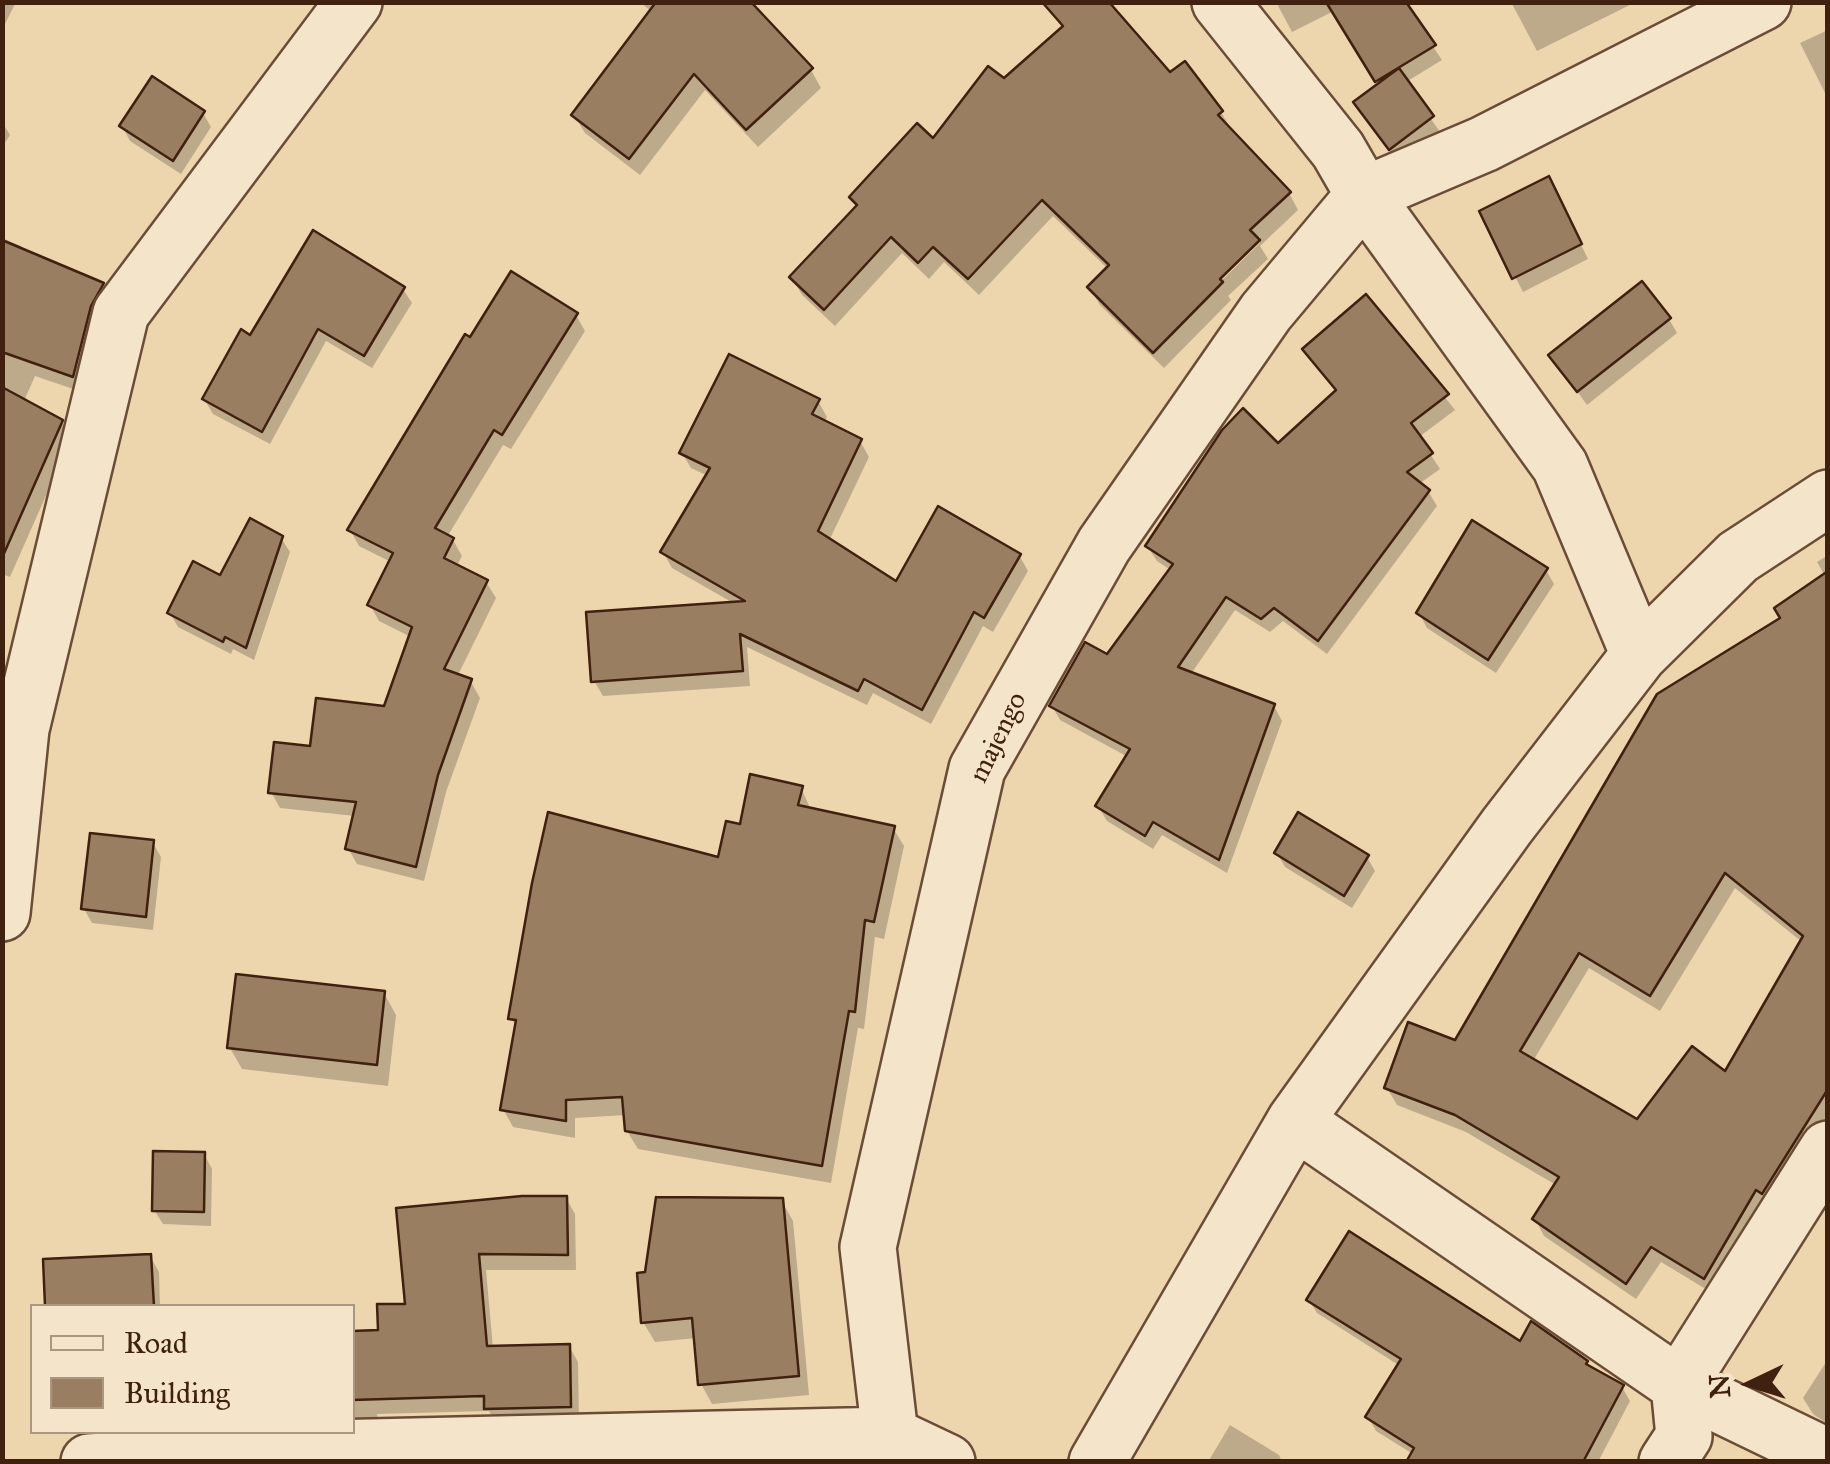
<!DOCTYPE html>
<html>
<head>
<meta charset="utf-8">
<style>
  body { margin:0 }
  #map { position:relative; width:1830px; height:1464px; overflow:hidden; background:#edd5ae; font-family:"IM FELL Great Primer",serif }
  canvas { display:block }
  .frame { position:absolute; inset:0; border:5px solid #40200f; pointer-events:none }
  .legend { position:absolute; left:30px; top:1304px; width:325px; height:130px; box-sizing:border-box; background:#f3e4ca; border:2px solid #ab967f; margin:0; padding:12px 18px; list-style:none; font-size:30px; color:#40200f }
  .legend li { display:flex; align-items:center; gap:20px; height:50px }
  .legend b { width:50px; border:2px solid #ab967f }
  .north { position:absolute; left:1700px; top:1334px; width:100px; height:100px; -webkit-text-stroke:8px #f3e4ca; paint-order:stroke; rotate:266deg; font-size:28px; font-weight:700; line-height:40px; text-align:center; color:#40200f }
  .north::after { content:''; display:block; margin:auto; width:35px; height:45px; background:#40200f; clip-path:polygon(50% 0,100% 100%,50% 72%,0 100%) }
</style>
</head>
<body>
<div id="map">
<canvas width="1830" height="1464"></canvas>
<div class="frame"></div>
<ul class="legend">
<li><b style="height:12px;background:#f3e4ca"></b>Road</li>
<li><b style="height:28px;background:#9a7e62"></b>Building</li>
</ul>
<div class="north">N</div>
</div>
<script>
const c = document.querySelector('canvas').getContext('2d');
c.lineJoin = 'round';
function fill(path, color) {
  c.fillStyle = color;
  c.fill(path, 'evenodd');
}
function poly(rows) {
  const path = new Path2D();
  for (const r of rows) {
    path.moveTo(r[0], r[1]);
    for (let i = 2; i < r.length; i += 2) path.lineTo(r[i], r[i + 1]);
  }
  return path;
}
function stroke(path, color, width, dash) {
  c.strokeStyle = color;
  c.lineWidth = width;
  c.lineCap = dash ? 'butt' : 'round';
  c.setLineDash(dash || []);
  c.stroke(path);
}
function write(font, color, halo, rows, align = 'center') {
  c.font = font + ' "IM FELL Great Primer",serif';
  c.lineWidth = 9;
  c.setLineDash([]);
  c.textBaseline = 'middle';
  c.strokeStyle = halo;
  c.fillStyle = color;
  for (const [text, x, y, turn = 0] of rows) {
    c.save();
    c.translate(x, y);
    c.rotate((+turn || 0) * Math.PI / 180);
    c.textAlign = isNaN(turn) ? turn : align;
    if (halo) c.strokeText(text, 0, 0);
    c.fillText(text, 0, 0);
    c.restore();
  }
}
const shadow = poly([
  [2,2,16,2,2,30],
  [640,2,715,2,811,70,821,88,758,147,705,90,640,175,585,133,574,115,652,12],
  [1276,2,1403,2,1442,60,1406,82,1440,132,1398,163,1356,103,1380,85,1334,11,1292,32],
  [1511,2,1636,2,1537,51],
  [1055,15,1169,76,1221,112,1231,129,1289,193,1298,210,1260,246,1268,259,1228,296,1231,300,1164,368,1100,305,1090,288,1108,269,1053,216,979,295,944,262,929,279,902,253,835,326,802,295,792,278,858,207,852,197,933,141,1064,29],
  [1260,236,1260,243,1213,289,1209,286],
  [1828,30,1828,99,1800,43],
  [203,113,211,127,181,174,130,141,122,126],
  [2,122,10,135,2,147],
  [1556,194,1588,259,1523,292,1482,212],
  [2,238,21,246,24,252,102,285,112,302,82,392,35,376,24,401,61,421,71,439,10,577,2,574],
  [403,289,412,303,372,368,326,341,270,444,213,414,204,399,251,338],
  [1366,298,1455,410,1419,437,1440,469,1419,484,1428,491,1437,506,1327,654,1283,621,1270,632,1235,610,1191,674,1274,706,1282,721,1227,873,1162,835,1153,849,1107,821,1098,806,1128,757,1060,720,1052,706,1108,657,1172,571,1157,561,1148,547,1278,446,1337,392,1305,350],
  [576,315,585,331,511,449,503,445,447,537,453,540,462,556,456,567,486,582,496,598,457,677,471,682,480,698,446,792,424,881,357,864,348,848,355,816,280,808,271,792,312,749,385,709,411,637,379,621,370,605,391,562,359,546,350,530,470,340],
  [1669,319,1677,333,1587,405,1551,355],
  [818,401,827,417,824,423,860,441,869,457,829,541,897,584,1019,555,1028,571,993,632,983,626,931,724,873,693,867,705,747,647,750,686,603,696,594,681,735,604,672,568,663,552,708,476,691,468,682,453],
  [281,538,290,552,254,660,233,649,231,654,178,627,170,613],
  [1828,555,1828,1121,1714,1294,1661,1262,1636,1299,1544,1236,1535,1219,1556,1185,1466,1132,1397,1105,1387,1088,1456,1043,1783,619,1825,576,1817,562],
  [1735,888,1802,942,1726,1075,1638,1123,1533,1061,1589,968,1660,1011],
  [1546,570,1554,584,1496,673,1427,628,1419,613],
  [801,788,811,810,893,828,904,846,884,939,875,937,864,1029,858,1028,831,1183,638,1149,627,1131,626,1115,575,1118,575,1138,513,1127,503,1109,517,1028,511,1018,720,860,741,827],
  [153,843,161,857,153,930,92,923,84,909],
  [1277,853,1367,857,1375,871,1352,908,1285,867],
  [384,993,396,1015,388,1086,242,1069,230,1048],
  [204,1154,212,1169,211,1226,163,1224,154,1210],
  [566,1198,575,1214,576,1270,486,1270,493,1348,569,1346,578,1362,579,1426,496,1424,489,1411,377,1414,379,1431,352,1432,352,1334,380,1332,408,1306,399,1210],
  [781,1200,793,1221,809,1395,712,1404,701,1384,697,1338,655,1342,643,1322,647,1274],
  [150,1256,159,1272,160,1306,47,1306,46,1261],
  [1309,1300,1521,1344,1586,1362,1590,1369,1622,1387,1630,1401,1598,1462,1413,1454,1376,1431,1368,1417,1400,1366,1317,1313],
  [1828,1359,1828,1424,1813,1414,1803,1398],
  [1230,1425,1279,1455,1282,1462,1208,1462],
  [77,1432,272,1432,86,1450]
]);
const building = poly([
  [656,2,751,2,813,68,746,130,694,74,629,159,571,115,656,2],
  [1042,2,1109,2,1170,72,1185,61,1223,111,1218,115,1291,192,1250,230,1260,240,1220,279,1223,282,1153,353,1087,287,1109,265,1042,200,968,279,933,247,918,263,891,237,824,310,789,277,857,205,849,197,917,123,933,138,988,66,1004,78,1063,26,1042,2],
  [1326,2,1406,2,1436,45,1375,82,1326,2],
  [1399,68,1434,116,1389,150,1353,102,1399,68],
  [152,76,205,111,173,161,119,126,152,76],
  [1549,176,1582,244,1512,279,1479,211,1549,176],
  [313,230,405,287,364,356,318,329,262,432,202,399,241,329,250,335,313,230],
  [2,240,104,283,91,306,73,377,2,352,2,240],
  [511,271,578,313,502,435,494,430,435,528,454,538,444,558,488,580,444,669,472,679,438,775,416,867,345,849,356,802,268,793,274,742,310,746,316,698,384,706,412,627,367,605,393,553,347,530,465,334,470,337,511,271],
  [1642,281,1671,318,1577,392,1548,355,1642,281],
  [1366,294,1449,394,1411,423,1433,453,1407,472,1430,490,1318,641,1274,608,1261,619,1226,597,1178,667,1275,704,1219,860,1153,822,1145,836,1095,806,1130,749,1049,706,1085,642,1107,654,1173,564,1145,546,1222,430,1243,408,1278,443,1336,390,1302,349,1366,294],
  [729,354,820,399,812,414,862,439,818,531,896,581,938,506,1021,554,984,618,974,612,922,710,864,679,858,691,740,634,743,671,591,682,586,612,745,601,660,552,710,468,679,453,729,354],
  [2,387,63,420,2,558,2,387],
  [250,518,283,536,246,648,225,637,223,642,167,613,193,561,220,575,250,518],
  [1472,520,1548,568,1488,660,1416,613,1472,520],
  [1828,571,1828,1089,1762,1194,1756,1190,1704,1279,1651,1247,1626,1284,1532,1219,1559,1177,1455,1115,1384,1088,1408,1022,1455,1040,1657,694,1780,618,1774,608,1828,571],
  [1725,873,1803,936,1725,1071,1692,1046,1637,1119,1520,1051,1579,953,1650,996,1725,873],
  [750,774,803,786,798,805,895,826,874,922,865,920,855,1012,849,1011,822,1166,625,1131,622,1097,566,1100,566,1121,500,1110,516,1020,508,1019,532,883,548,812,718,857,726,821,740,824,750,774],
  [1298,812,1369,855,1344,896,1274,853,1298,812],
  [90,833,154,840,146,917,81,909,90,833],
  [236,974,385,991,377,1065,227,1048,236,974],
  [153,1151,205,1152,204,1212,152,1211,153,1151],
  [522,1196,567,1196,568,1255,479,1254,487,1346,570,1344,571,1407,484,1409,484,1396,352,1400,352,1331,378,1330,377,1304,405,1304,396,1208,522,1196],
  [656,1197,783,1198,799,1376,698,1385,692,1318,641,1323,637,1273,645,1272,656,1197],
  [1349,1231,1520,1341,1531,1321,1588,1361,1586,1364,1624,1385,1583,1462,1406,1462,1414,1448,1365,1417,1401,1359,1306,1300,1349,1231],
  [151,1254,154,1306,45,1306,43,1259,151,1254]
]);
const street = poly([
  [1220,2,1338,150,1364,195,1560,466,1639,655],
  [2,913,21,729,121,313,354,2],
  [1295,1121,1679,1385,1828,1149],
  [89,1462,327,1448,890,1435,947,1462],
  [900,1462,890,1435,868,1247,977,769,1104,545,1266,312,1364,195,1484,144,1763,2],
  [1097,1462,1295,1121,1507,826,1639,655,1738,557,1828,498],
  [1667,1462,1684,1436,1679,1385,1828,1457]
]);
const streetNames = [
  ["majengo",999,738,-64]
];
fill(shadow, '#0003');
fill(building, '#9a7e62');
stroke(building, '#40200f', 2.5);
stroke(street, '#6b4d37', 60);
stroke(street, '#f3e4ca', 55);
write('28px', '#40200f', '#f3e4ca', streetNames);
</script>
</body>
</html>
